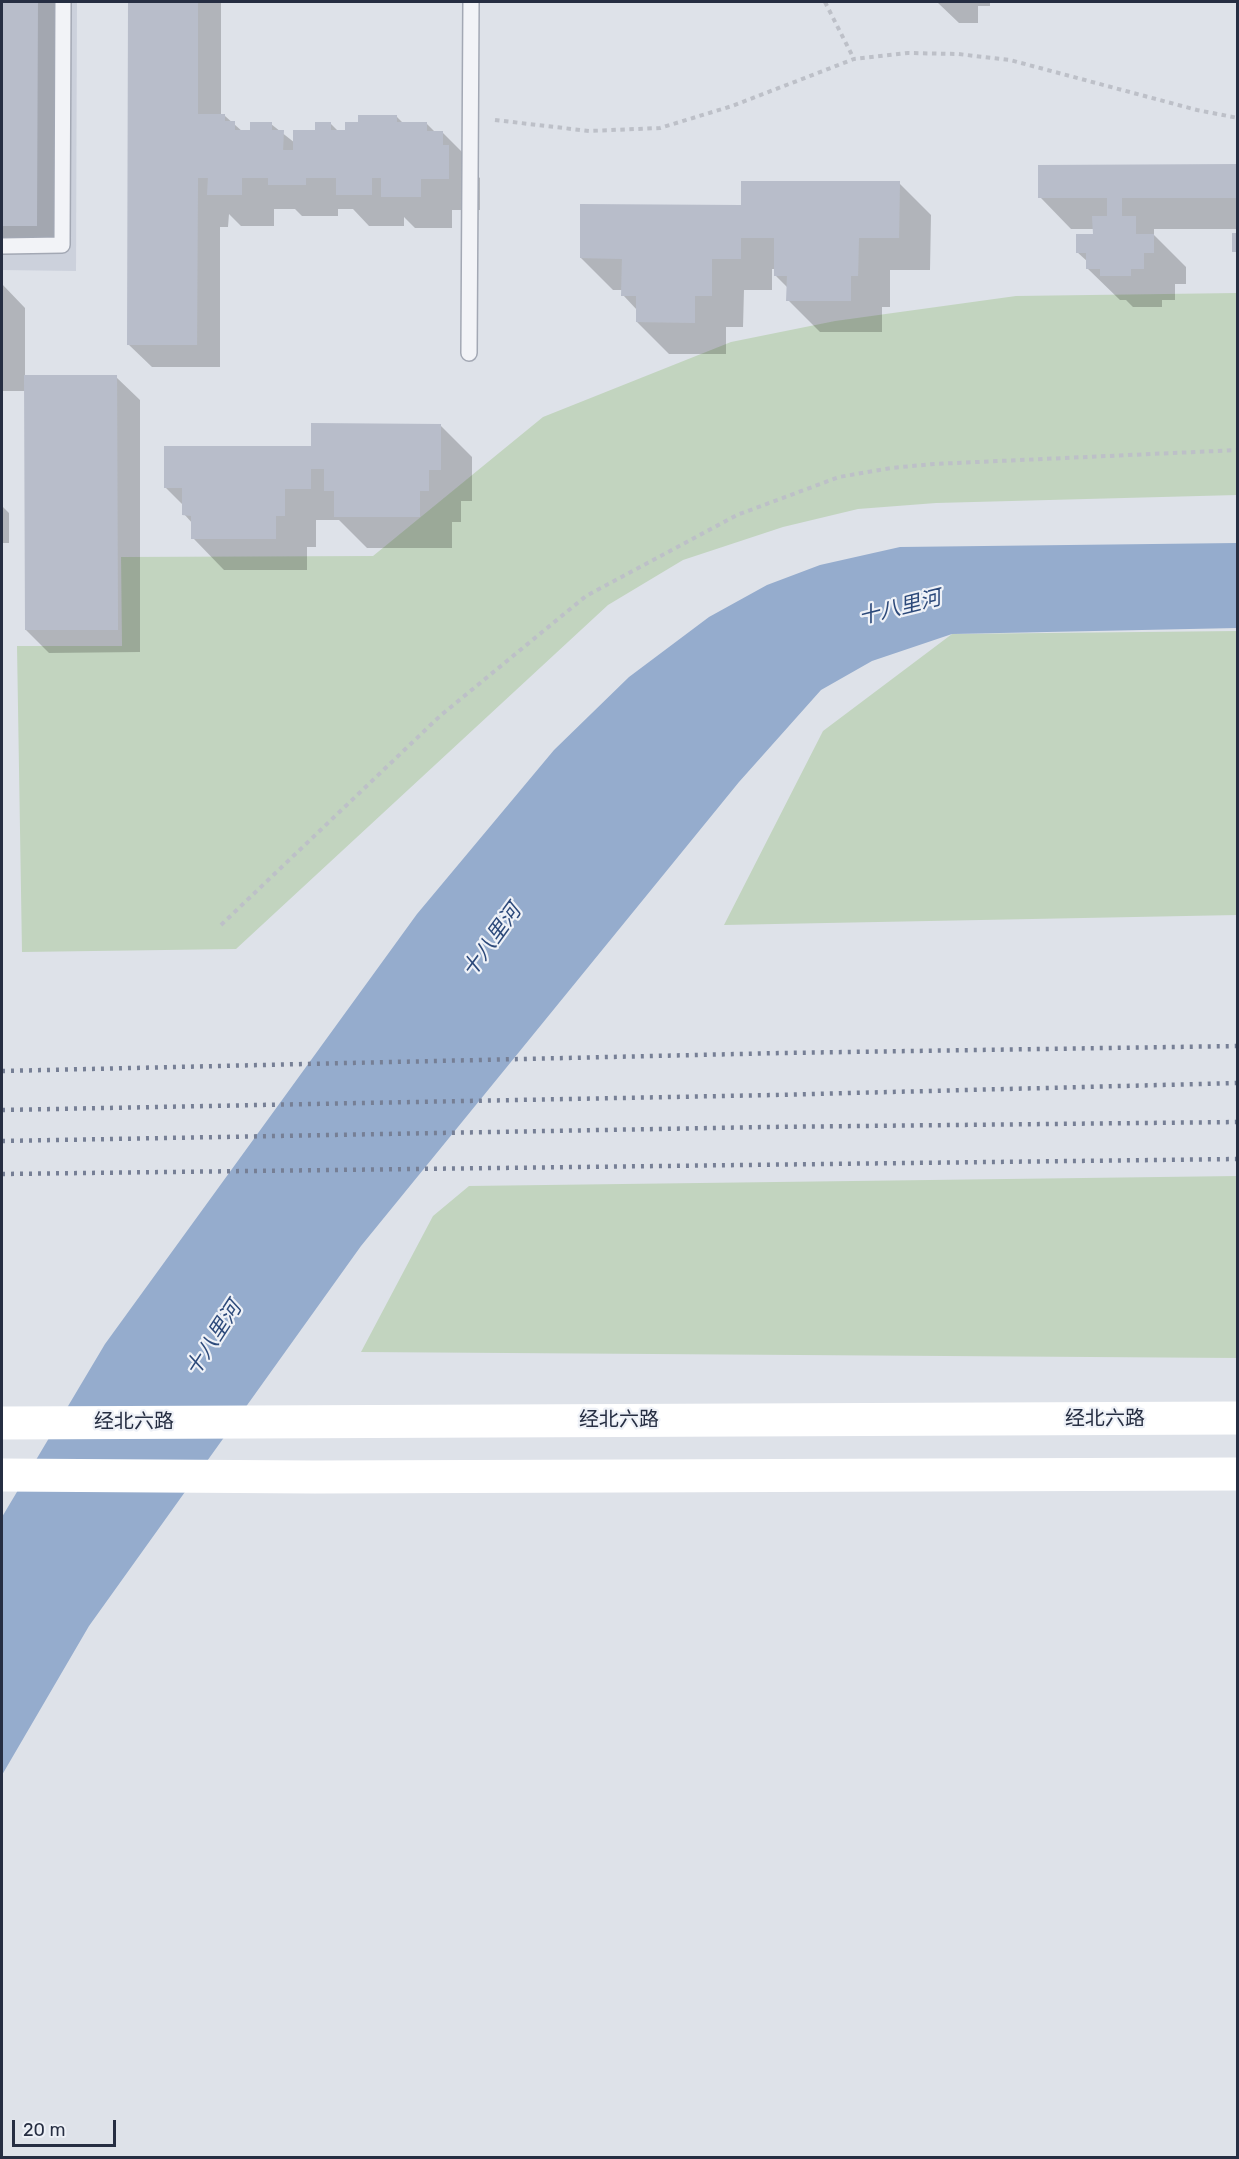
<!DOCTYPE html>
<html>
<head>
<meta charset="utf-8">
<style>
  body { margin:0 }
  #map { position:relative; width:1239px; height:2159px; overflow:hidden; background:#dee2e9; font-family:Rubik,sans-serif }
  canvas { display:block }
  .frame { position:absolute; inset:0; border:3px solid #262e42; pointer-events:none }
  .scale { position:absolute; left:12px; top:2120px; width:104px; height:27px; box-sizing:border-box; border:3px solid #262e42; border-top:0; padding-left:8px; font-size:18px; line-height:21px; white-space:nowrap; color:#262e42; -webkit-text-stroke:4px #eef1f7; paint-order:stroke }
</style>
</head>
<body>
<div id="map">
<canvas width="1239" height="2159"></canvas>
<div class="frame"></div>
<div class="scale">20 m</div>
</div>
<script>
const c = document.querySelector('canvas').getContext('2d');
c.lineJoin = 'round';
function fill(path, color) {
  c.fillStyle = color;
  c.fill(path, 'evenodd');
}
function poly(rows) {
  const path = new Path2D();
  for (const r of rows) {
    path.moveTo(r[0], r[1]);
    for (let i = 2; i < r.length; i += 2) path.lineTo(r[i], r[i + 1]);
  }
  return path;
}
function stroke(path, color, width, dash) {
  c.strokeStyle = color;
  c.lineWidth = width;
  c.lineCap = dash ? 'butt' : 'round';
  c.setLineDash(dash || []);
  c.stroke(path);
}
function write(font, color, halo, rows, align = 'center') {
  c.font = font + ' Rubik,"Noto Sans SC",sans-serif';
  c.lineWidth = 4.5;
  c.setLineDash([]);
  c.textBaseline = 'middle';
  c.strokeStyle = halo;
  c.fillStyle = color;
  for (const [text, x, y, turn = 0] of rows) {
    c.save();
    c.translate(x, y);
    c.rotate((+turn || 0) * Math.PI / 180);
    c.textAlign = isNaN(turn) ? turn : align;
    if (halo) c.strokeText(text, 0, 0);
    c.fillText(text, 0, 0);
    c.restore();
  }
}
const built = poly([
  [2,2,77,2,76,271,2,270]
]);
const green = poly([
  [1237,293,1237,495,936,503,858,509,783,527,683,560,608,605,236,949,22,952,17,646,122,646,121,557,373,556,543,417,731,342,835,321,1016,296],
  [1237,631,1237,915,724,925,823,731,952,634],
  [1237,1176,1237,1358,361,1352,433,1216,469,1186]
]);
const water = poly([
  [1237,543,1237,628,952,634,872,661,821,690,739,782,361,1246,89,1626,2,1775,2,1517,105,1344,417,914,554,750,629,677,709,617,767,585,820,565,900,547]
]);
const shadow = poly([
  [2,2,60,2,60,249,2,249],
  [130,2,221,2,221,116,225,116,243,132,252,132,271,124,295,143,331,124,339,132,346,132,360,123,397,117,403,123,427,124,435,132,442,132,474,164,474,173,480,178,480,210,452,210,452,228,415,228,404,217,404,226,369,226,353,209,338,209,338,216,302,216,295,209,274,209,274,226,241,226,229,214,228,227,220,227,220,367,152,367,128,344],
  [937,2,990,2,990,6,978,6,978,23,959,23],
  [1238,166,1238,229,1154,229,1154,235,1186,267,1186,284,1175,284,1175,300,1162,300,1162,307,1133,307,1126,300,1120,300,1088,269,1088,262,1077,252,1094,235,1094,229,1071,229,1040,197],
  [899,183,931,215,930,270,890,270,890,307,882,307,882,332,820,332,788,300,788,288,776,276,776,269,772,269,772,290,744,290,743,327,726,327,726,354,669,354,637,322,637,310,623,295,623,290,613,290,581,258,742,206],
  [2,284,25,308,25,377,116,377,140,400,140,652,49,653,26,630,26,391,2,391],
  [440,425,472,457,472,501,461,501,461,522,452,522,452,548,367,548,339,520,316,520,316,547,307,547,307,570,224,570,193,538,193,524,184,514,184,506,166,488,313,447],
  [2,497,2,506,9,513,9,543,2,543]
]);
const building = poly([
  [2,2,38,2,37,226,2,226],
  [128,2,198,2,198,114,225,114,225,121,235,121,235,130,250,130,250,122,272,122,272,130,284,130,283,150,293,150,293,130,315,130,315,122,331,122,331,130,345,130,345,122,358,122,358,115,397,115,397,122,427,122,427,131,443,131,443,145,449,145,449,179,421,179,421,197,381,197,381,178,372,178,372,195,336,195,336,178,306,178,306,185,268,185,268,178,242,178,242,195,207,195,208,178,198,178,197,345,127,345],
  [1238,164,1238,198,1122,198,1122,216,1136,216,1136,234,1154,234,1154,253,1144,253,1144,269,1131,269,1131,276,1100,276,1100,269,1086,269,1086,253,1076,253,1076,234,1093,234,1092,216,1107,216,1107,198,1038,198,1038,165],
  [741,181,900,181,899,238,859,238,858,276,851,276,851,301,786,301,787,276,774,276,774,238,741,238,741,259,712,259,712,296,695,296,695,323,636,322,636,296,621,296,622,259,580,258,580,204,741,205],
  [1232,233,1238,233,1238,252,1232,252],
  [24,375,117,375,118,630,25,630],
  [311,423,441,424,441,470,429,470,429,491,420,491,420,517,334,517,334,491,324,491,324,469,311,469,311,489,285,489,285,516,276,516,276,539,191,539,191,516,182,515,182,488,164,488,164,446,311,446]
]);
const path = poly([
  [825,2,854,59],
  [495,120,589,131,660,128,732,106,854,59,908,53,958,54,1010,60,1197,110,1238,118],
  [221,925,440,716,586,596,737,515,839,477,891,468,934,464,1238,450]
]);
const service = poly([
  [2,246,62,245,63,2],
  [469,353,471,2]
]);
const secondary = poly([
  [2,1423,1238,1418],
  [2,1475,315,1477,1238,1474]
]);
const rail = poly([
  [2,1071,782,1053,1238,1046],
  [2,1110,774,1095,1238,1083],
  [2,1141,766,1127,1238,1122],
  [2,1174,1238,1159]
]);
const streetNames = [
  ["经北六路",1105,1419],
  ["经北六路",619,1420],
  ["经北六路",134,1422]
];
const waterNames = [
  ["十八里河",900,608,-14],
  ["十八里河",492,941,-54],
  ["十八里河",214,1339,-57]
];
fill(built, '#ccd1dc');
fill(green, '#c2d4bf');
fill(water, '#95accd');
fill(shadow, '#0003');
fill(building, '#b8bdca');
stroke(service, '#a3a8b4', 18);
stroke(path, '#bdc0c8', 4, [4.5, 4.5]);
stroke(service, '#f2f3f7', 15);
stroke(secondary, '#fff', 33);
stroke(rail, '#767f95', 4.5, [3, 6]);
write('20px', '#262e42', '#eef1f7', streetNames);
write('italic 21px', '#2c497a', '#eef1f7', waterNames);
</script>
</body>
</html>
